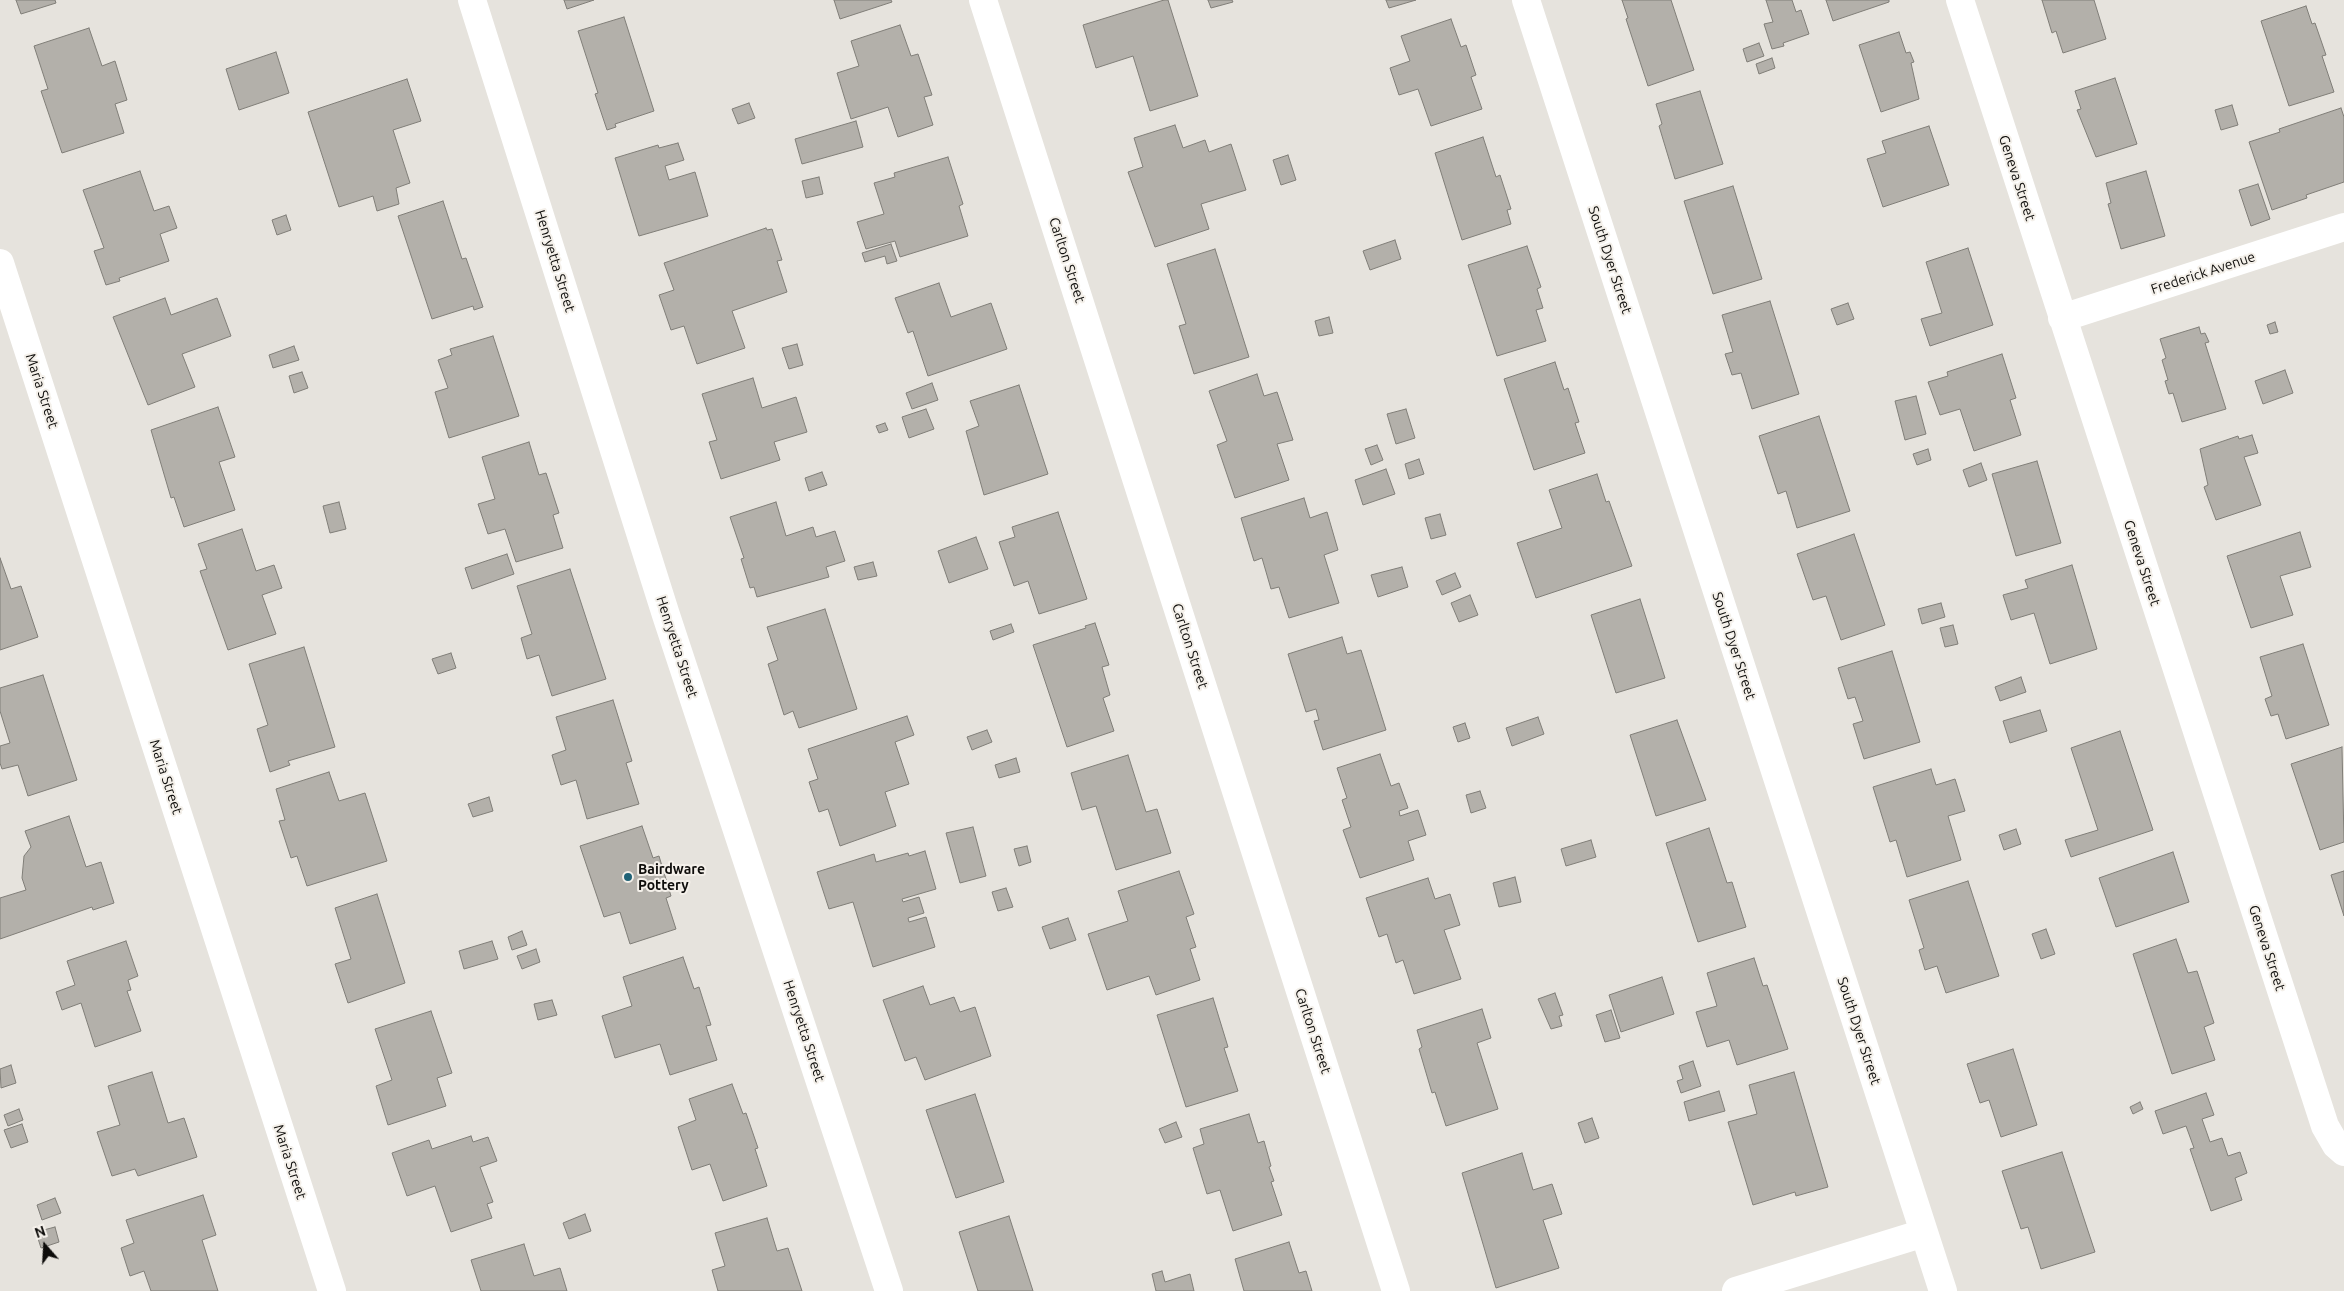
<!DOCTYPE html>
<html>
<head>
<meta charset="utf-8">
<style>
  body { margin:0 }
  #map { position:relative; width:2344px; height:1291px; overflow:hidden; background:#e6e3dd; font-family:Ubuntu,sans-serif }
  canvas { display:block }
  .north { position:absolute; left:20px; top:1221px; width:50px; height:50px; -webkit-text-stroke:4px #f4f0ea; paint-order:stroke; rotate:341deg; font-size:14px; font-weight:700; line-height:20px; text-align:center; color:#0d0c0a }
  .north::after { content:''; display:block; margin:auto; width:18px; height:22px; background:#0d0c0a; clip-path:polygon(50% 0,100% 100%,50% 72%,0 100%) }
</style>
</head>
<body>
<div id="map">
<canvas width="2344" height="1291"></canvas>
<div class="north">N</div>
</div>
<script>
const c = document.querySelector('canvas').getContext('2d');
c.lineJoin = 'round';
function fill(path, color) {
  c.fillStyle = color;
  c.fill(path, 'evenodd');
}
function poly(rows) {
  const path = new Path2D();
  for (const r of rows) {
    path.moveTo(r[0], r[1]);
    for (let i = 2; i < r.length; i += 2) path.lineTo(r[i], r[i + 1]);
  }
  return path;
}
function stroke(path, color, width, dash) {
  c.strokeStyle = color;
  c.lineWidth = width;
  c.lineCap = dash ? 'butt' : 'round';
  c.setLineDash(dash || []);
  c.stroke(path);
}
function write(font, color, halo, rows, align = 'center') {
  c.font = font + ' Ubuntu,sans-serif';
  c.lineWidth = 4;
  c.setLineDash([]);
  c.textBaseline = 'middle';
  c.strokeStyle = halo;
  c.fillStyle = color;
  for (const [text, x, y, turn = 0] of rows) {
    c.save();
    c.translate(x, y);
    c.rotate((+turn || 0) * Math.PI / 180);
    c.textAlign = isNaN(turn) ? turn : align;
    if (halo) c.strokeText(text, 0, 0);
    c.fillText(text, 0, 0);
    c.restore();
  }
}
const building = poly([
  [16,0,55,0,56,3,21,14,16,0],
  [564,0,594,0,567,9,564,0],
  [834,0,891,0,892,2,840,19,834,0],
  [1164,0,1168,0,1198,96,1150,111,1133,56,1096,68,1083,25,1164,0],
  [1208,0,1232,0,1233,2,1211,8,1208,0],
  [1386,0,1416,0,1389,8,1386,0],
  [1622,0,1671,0,1694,70,1648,86,1626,19,1628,18,1622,0],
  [1766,0,1792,0,1796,12,1801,10,1809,34,1783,43,1784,46,1772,49,1764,24,1773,22,1766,0],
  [1826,0,1889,0,1889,2,1833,21,1826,0],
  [2042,0,2094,0,2106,39,2063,53,2056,31,2052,33,2042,0],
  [2306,6,2312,24,2315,23,2326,55,2322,56,2334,92,2289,106,2261,21,2306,6],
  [624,17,654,111,615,124,616,127,607,130,595,94,598,93,578,31,624,17],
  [1451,19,1461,47,1466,45,1476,75,1471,77,1482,109,1431,126,1418,89,1399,95,1390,68,1410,61,1401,36,1451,19],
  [900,25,911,56,918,54,932,95,924,97,933,125,898,137,888,107,851,119,837,73,859,66,851,41,900,25],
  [89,28,102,66,115,61,127,100,115,104,124,133,62,153,41,91,48,89,34,46,89,28],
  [1899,32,1906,53,1910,52,1914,62,1911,63,1919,99,1881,112,1859,45,1899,32],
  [1759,43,1764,56,1747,62,1743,49,1759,43],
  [276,52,289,93,239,110,226,69,276,52],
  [1772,58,1775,68,1759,74,1756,64,1772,58],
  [2115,78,2137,144,2096,157,2077,110,2081,109,2075,91,2115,78],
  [407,79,421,121,393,130,410,183,396,188,399,204,377,211,373,196,339,207,308,112,407,79],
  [1700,91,1723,164,1675,179,1659,126,1662,124,1656,104,1700,91],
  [749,103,755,118,738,124,732,109,749,103],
  [2232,105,2238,125,2221,130,2215,110,2232,105],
  [2341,108,2344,117,2344,182,2306,195,2307,198,2272,210,2249,142,2280,132,2279,129,2341,108],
  [856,121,863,147,802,164,795,139,856,121],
  [1175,125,1183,148,1205,140,1209,152,1231,144,1246,190,1201,204,1209,229,1155,247,1128,172,1143,167,1134,138,1175,125],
  [1929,126,1949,185,1883,207,1867,159,1886,153,1882,141,1929,126],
  [1483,137,1496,177,1500,175,1511,209,1507,210,1511,224,1462,240,1435,153,1483,137],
  [678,143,684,160,665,166,669,180,695,172,708,216,639,236,615,158,658,145,659,148,678,143],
  [1288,155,1296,180,1281,185,1273,160,1288,155],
  [948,157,963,204,959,206,968,236,900,257,895,241,866,249,857,222,884,214,874,183,895,177,894,173,948,157],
  [140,171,154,211,169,206,177,228,160,234,169,261,119,278,120,281,106,285,94,251,104,248,83,190,140,171],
  [2146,171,2165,236,2121,249,2108,204,2111,203,2106,183,2146,171],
  [819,177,823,194,806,198,802,181,819,177],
  [2258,184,2270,219,2251,226,2239,190,2258,184],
  [1733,186,1762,279,1713,294,1684,201,1733,186],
  [443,201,462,259,466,258,483,307,474,310,473,306,432,319,398,216,443,201],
  [286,215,291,230,277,235,272,220,286,215],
  [766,228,767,230,772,229,782,260,777,261,787,292,732,311,745,348,697,364,684,326,671,330,659,295,674,290,664,263,766,228],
  [1395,240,1401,259,1370,270,1363,251,1395,240],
  [891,244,897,261,887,264,885,256,865,262,862,253,891,244],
  [1527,246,1541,287,1537,289,1543,308,1536,310,1546,341,1497,356,1468,265,1527,246],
  [1968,248,1993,325,1930,346,1921,319,1942,313,1926,262,1968,248],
  [1215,249,1249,357,1194,374,1179,326,1186,324,1167,264,1215,249],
  [939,283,951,317,991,303,1007,349,928,376,913,331,908,333,895,298,939,283],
  [165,298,171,315,217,298,231,336,182,354,195,387,148,405,113,317,165,298],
  [1770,301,1799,394,1752,409,1741,373,1732,375,1725,354,1733,352,1722,315,1770,301],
  [1848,303,1854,319,1837,325,1831,309,1848,303],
  [1329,317,1333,333,1319,336,1315,321,1329,317],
  [2275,322,2278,332,2270,334,2267,325,2275,322],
  [2199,327,2201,334,2205,333,2209,342,2205,343,2226,409,2182,422,2173,393,2169,394,2165,381,2168,380,2162,360,2166,358,2160,339,2199,327],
  [493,336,519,416,449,438,435,392,448,388,438,360,452,355,450,349,493,336],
  [797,344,803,365,789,369,782,348,797,344],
  [294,346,299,360,273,368,269,355,294,346],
  [2002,354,2016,398,2010,400,2021,435,1974,451,1960,409,1940,415,1928,382,1948,376,1947,372,2002,354],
  [1555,362,1564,390,1568,388,1579,422,1575,423,1585,453,1534,470,1504,379,1555,362],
  [2285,370,2293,393,2263,404,2255,381,2285,370],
  [302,372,308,388,294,393,289,376,302,372],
  [1257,374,1264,396,1277,392,1293,440,1277,444,1289,480,1235,498,1217,445,1227,441,1209,391,1257,374],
  [753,378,762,408,796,397,807,432,774,442,780,460,721,479,709,442,717,440,702,394,753,378],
  [932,383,938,400,912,409,906,393,932,383],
  [1019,385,1048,474,984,495,966,431,979,426,970,401,1019,385],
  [1916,396,1926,434,1905,440,1895,401,1916,396],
  [218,407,235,457,219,462,235,510,184,527,174,497,171,498,151,430,218,407],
  [926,409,934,429,909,438,902,417,926,409],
  [1406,409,1415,438,1396,444,1387,414,1406,409],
  [1819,416,1850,511,1797,528,1786,491,1778,494,1759,436,1819,416],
  [885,423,888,430,879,433,876,426,885,423],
  [2252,435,2258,453,2244,457,2261,505,2216,520,2204,487,2208,485,2200,449,2238,436,2239,439,2252,435],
  [529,442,539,475,546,473,559,513,553,515,563,548,516,562,505,529,488,534,478,504,495,499,482,457,529,442],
  [1377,445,1383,460,1371,465,1365,449,1377,445],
  [1928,449,1931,460,1917,465,1913,454,1928,449],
  [1419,459,1424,474,1409,479,1405,464,1419,459],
  [2037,461,2061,543,2016,556,1992,474,2037,461],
  [1981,463,1987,480,1969,487,1963,470,1981,463],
  [1386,469,1395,494,1363,505,1355,480,1386,469],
  [822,472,827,485,809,491,805,478,822,472],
  [1597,474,1606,502,1609,501,1632,566,1536,598,1517,543,1562,528,1549,490,1597,474],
  [1304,498,1310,518,1327,512,1338,550,1324,555,1339,603,1289,618,1279,587,1271,589,1262,558,1254,561,1241,518,1304,498],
  [339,502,346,529,330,533,323,506,339,502],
  [776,502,786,536,813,527,816,537,835,531,845,561,826,567,829,577,757,597,754,587,750,588,741,559,744,558,730,517,776,502],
  [1058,512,1087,599,1039,614,1028,581,1014,586,999,542,1015,537,1012,527,1058,512],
  [1440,514,1446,535,1431,539,1425,518,1440,514],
  [242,529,256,571,274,565,282,588,262,595,276,634,228,650,200,571,207,569,198,544,242,529],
  [2300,532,2311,567,2280,576,2293,615,2251,628,2227,556,2300,532],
  [1854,534,1885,625,1841,640,1826,596,1813,600,1797,554,1854,534],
  [976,537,988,569,949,583,938,551,976,537],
  [507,554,514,574,472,589,465,568,507,554],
  [0,558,11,589,21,586,38,637,0,650,0,558],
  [873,562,877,576,858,580,854,567,873,562],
  [2072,565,2097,649,2050,664,2034,613,2011,620,2003,595,2028,588,2025,580,2072,565],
  [1402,567,1408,587,1378,597,1371,575,1402,567],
  [570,569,606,679,552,696,539,655,527,659,521,638,532,634,517,586,570,569],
  [1455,573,1461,587,1442,595,1436,581,1455,573],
  [1470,595,1478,615,1459,622,1451,603,1470,595],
  [1640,599,1665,678,1616,693,1591,615,1640,599],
  [1941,603,1945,617,1922,624,1918,609,1941,603],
  [825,609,857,709,799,728,793,711,784,715,768,664,778,660,767,627,825,609],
  [1095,623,1109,665,1102,667,1110,695,1103,698,1114,731,1067,747,1033,645,1086,628,1085,626,1095,623],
  [1011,624,1014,632,993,640,990,631,1011,624],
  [1953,625,1958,644,1945,647,1940,628,1953,625],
  [1342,637,1347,654,1361,650,1386,730,1323,750,1314,721,1319,720,1316,709,1306,712,1288,654,1342,637],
  [2303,644,2329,725,2286,739,2278,714,2271,716,2265,699,2272,696,2260,657,2303,644],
  [304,647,335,747,288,761,290,765,270,772,257,729,268,725,249,664,304,647],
  [1892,651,1920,742,1864,759,1853,724,1863,721,1855,697,1848,699,1838,668,1892,651],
  [451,653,456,668,438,674,432,659,451,653],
  [43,675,77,780,28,796,18,765,2,769,0,763,0,746,10,743,0,711,0,688,43,675],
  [2021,677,2026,692,2000,701,1995,687,2021,677],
  [613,700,632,761,626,763,639,804,587,819,576,780,561,785,552,755,566,750,556,717,613,700],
  [2040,710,2047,731,2010,743,2003,721,2040,710],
  [907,716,914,735,895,742,909,784,885,792,896,826,840,846,828,809,819,812,809,782,818,779,808,749,907,716],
  [1538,717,1544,734,1512,746,1506,728,1538,717],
  [1677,720,1706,800,1656,816,1630,735,1677,720],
  [1465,723,1470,738,1458,742,1453,727,1465,723],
  [987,730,992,742,972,750,967,737,987,730],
  [2120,731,2153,830,2071,857,2065,840,2098,830,2071,748,2120,731],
  [2342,747,2344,842,2320,850,2291,764,2342,747],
  [1380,754,1391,786,1399,783,1408,808,1399,811,1400,816,1418,810,1426,835,1408,841,1414,860,1360,878,1343,830,1351,827,1342,800,1347,798,1337,768,1380,754],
  [1128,755,1146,812,1157,809,1171,853,1116,870,1096,806,1082,810,1071,773,1128,755],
  [1016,758,1020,772,999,778,995,765,1016,758],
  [1931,769,1936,785,1955,779,1965,811,1948,816,1961,860,1907,877,1896,840,1890,842,1873,787,1931,769],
  [329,772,339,801,365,793,387,861,307,886,297,856,291,858,279,821,285,820,276,789,329,772],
  [1480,791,1486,808,1471,813,1466,795,1480,791],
  [489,797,493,811,473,817,468,804,489,797],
  [69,816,86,867,101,862,114,903,93,910,92,907,0,939,0,898,26,890,22,878,24,856,31,847,25,831,69,816],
  [642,826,653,858,659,856,671,896,666,898,676,929,630,944,620,912,604,917,580,846,642,826],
  [973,827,986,876,960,883,946,833,973,827],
  [1709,828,1727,883,1732,882,1746,927,1698,942,1666,843,1709,828],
  [2016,829,2021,844,2004,850,1999,835,2016,829],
  [1591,840,1596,857,1566,866,1561,849,1591,840],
  [1027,846,1031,862,1019,866,1014,849,1027,846],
  [925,851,936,889,902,899,903,902,919,897,924,913,908,918,909,922,926,917,935,947,873,967,853,902,829,909,817,872,874,854,876,862,908,853,909,856,925,851],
  [2173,852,2189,902,2116,927,2099,878,2173,852],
  [1179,871,1194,914,1186,917,1196,947,1190,949,1200,980,1156,995,1149,976,1107,990,1088,934,1128,921,1118,891,1179,871],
  [2344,871,2344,916,2331,875,2344,871],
  [1515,877,1521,902,1499,907,1493,883,1515,877],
  [1428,878,1435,899,1450,894,1460,925,1444,930,1461,979,1414,994,1403,960,1396,963,1387,934,1379,937,1366,898,1428,878],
  [1968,881,1999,976,1946,993,1937,966,1925,970,1919,950,1924,948,1909,900,1968,881],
  [1006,888,1013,907,998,911,992,892,1006,888],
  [377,894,405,983,348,1003,335,964,351,959,335,908,377,894],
  [1068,918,1076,940,1050,949,1042,927,1068,918],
  [2046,929,2055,954,2041,959,2032,934,2046,929],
  [522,931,527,945,512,950,508,937,522,931],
  [2176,939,2188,973,2197,971,2214,1023,2204,1027,2215,1060,2172,1074,2133,954,2176,939],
  [126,941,138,976,128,980,131,990,127,991,141,1031,95,1047,81,1003,62,1010,56,992,75,985,67,961,126,941],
  [492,941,498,959,464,969,459,951,492,941],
  [536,949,540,962,522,969,517,956,536,949],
  [683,957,694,989,699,987,711,1025,706,1026,717,1060,670,1075,660,1044,615,1058,602,1016,632,1006,623,977,683,957],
  [1754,958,1763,986,1767,985,1788,1049,1737,1065,1729,1040,1707,1047,1696,1012,1717,1006,1707,973,1754,958],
  [1662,977,1674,1014,1621,1032,1609,995,1662,977],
  [923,986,930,1005,954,997,960,1012,975,1007,991,1056,925,1080,916,1057,905,1061,883,1000,923,986],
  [1555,993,1563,1015,1559,1016,1562,1026,1551,1029,1538,999,1555,993],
  [1213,998,1228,1047,1224,1048,1238,1091,1186,1107,1157,1015,1213,998],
  [552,1000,557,1015,538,1020,534,1004,552,1000],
  [1482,1009,1491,1038,1477,1043,1498,1109,1446,1126,1435,1092,1432,1093,1419,1049,1422,1047,1417,1030,1482,1009],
  [1611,1010,1620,1038,1605,1042,1596,1015,1611,1010],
  [431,1011,452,1073,437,1078,446,1106,388,1125,376,1086,392,1080,375,1029,431,1011],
  [2013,1049,2037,1125,2001,1137,1989,1100,1980,1103,1967,1064,2013,1049],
  [1693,1061,1701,1086,1681,1093,1677,1081,1683,1079,1679,1066,1693,1061],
  [11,1065,16,1083,1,1088,0,1069,11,1065],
  [152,1072,168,1123,184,1118,197,1157,138,1176,135,1169,112,1176,97,1132,120,1125,108,1086,152,1072],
  [1794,1072,1828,1187,1796,1196,1795,1192,1753,1205,1728,1122,1757,1114,1749,1085,1794,1072],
  [732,1084,743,1114,746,1113,758,1148,755,1149,767,1186,723,1201,710,1164,692,1170,678,1127,696,1120,689,1099,732,1084],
  [1719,1091,1725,1111,1689,1121,1684,1102,1719,1091],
  [2206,1093,2214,1115,2202,1119,2210,1142,2222,1138,2228,1156,2240,1152,2247,1173,2235,1178,2242,1200,2211,1211,2190,1149,2194,1148,2186,1126,2163,1134,2155,1111,2206,1093],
  [975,1094,1004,1182,956,1198,926,1110,975,1094],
  [2140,1102,2143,1109,2133,1114,2130,1107,2140,1102],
  [19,1109,23,1120,8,1126,4,1115,19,1109],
  [1249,1114,1258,1143,1264,1141,1271,1166,1269,1167,1274,1181,1271,1182,1282,1215,1233,1231,1220,1190,1207,1194,1193,1148,1204,1144,1200,1129,1249,1114],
  [1592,1118,1599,1138,1585,1143,1578,1123,1592,1118],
  [1176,1122,1182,1137,1165,1143,1159,1129,1176,1122],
  [22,1124,28,1142,11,1148,4,1130,22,1124],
  [471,1136,473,1142,488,1137,497,1161,480,1167,493,1202,487,1204,492,1218,451,1232,435,1186,407,1196,392,1153,429,1140,432,1149,471,1136],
  [2062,1152,2095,1252,2041,1269,2028,1227,2021,1229,2002,1171,2062,1152],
  [1522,1153,1533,1190,1552,1184,1562,1214,1543,1220,1559,1268,1496,1288,1462,1173,1522,1153],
  [203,1195,216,1235,202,1240,218,1291,151,1291,144,1271,130,1276,121,1248,134,1243,126,1220,203,1195],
  [55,1198,61,1213,42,1220,37,1205,55,1198],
  [585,1214,591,1231,569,1239,563,1223,585,1214],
  [1009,1216,1033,1291,978,1291,959,1232,1009,1216],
  [767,1218,777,1251,788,1248,802,1291,718,1291,712,1270,725,1266,715,1233,767,1218],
  [55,1227,59,1242,41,1248,36,1232,55,1227],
  [1289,1242,1299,1273,1306,1271,1312,1291,1244,1291,1235,1259,1289,1242],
  [524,1244,534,1276,560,1268,567,1291,481,1291,471,1260,524,1244],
  [1162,1271,1165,1282,1190,1274,1194,1291,1156,1291,1152,1274,1162,1271]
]);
const minor = poly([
  [472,0,666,615,889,1291],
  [983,0,1396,1291],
  [1526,0,1943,1291],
  [1960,0,2325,1126,2336,1145,2344,1152],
  [0,263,332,1291],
  [2062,318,2344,227],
  [1736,1291,1924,1233]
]);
const markers = [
  [628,877,5,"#206276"]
];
const streetNames = [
  ["Geneva Street",2017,178,72],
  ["Carlton Street",1067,260,72],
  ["South Dyer Street",1610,260,72],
  ["Henryetta Street",555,261,73],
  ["Frederick Avenue",2203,273,-18],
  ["Maria Street",42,391,72],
  ["Geneva Street",2142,563,72],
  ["Carlton Street",1190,646,72],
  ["South Dyer Street",1734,646,72],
  ["Henryetta Street",677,647,72],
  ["Maria Street",166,777,72],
  ["Geneva Street",2267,948,72],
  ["Henryetta Street",804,1031,72],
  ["Carlton Street",1313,1031,72],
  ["South Dyer Street",1859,1031,72],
  ["Maria Street",290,1162,72]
];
const poiNames = [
  ["Bairdware",638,869],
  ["Pottery",638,885]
];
fill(building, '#b3b0aa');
stroke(building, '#807e78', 1);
stroke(minor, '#fff', 28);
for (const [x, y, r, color] of markers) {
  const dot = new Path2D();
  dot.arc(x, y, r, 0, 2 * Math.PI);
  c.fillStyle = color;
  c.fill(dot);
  stroke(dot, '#f4f0ea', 2);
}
write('14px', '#0d0c0a', '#f4f0ea', streetNames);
write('bold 14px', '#0d0c0a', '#f4f0ea', poiNames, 'left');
</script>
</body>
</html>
